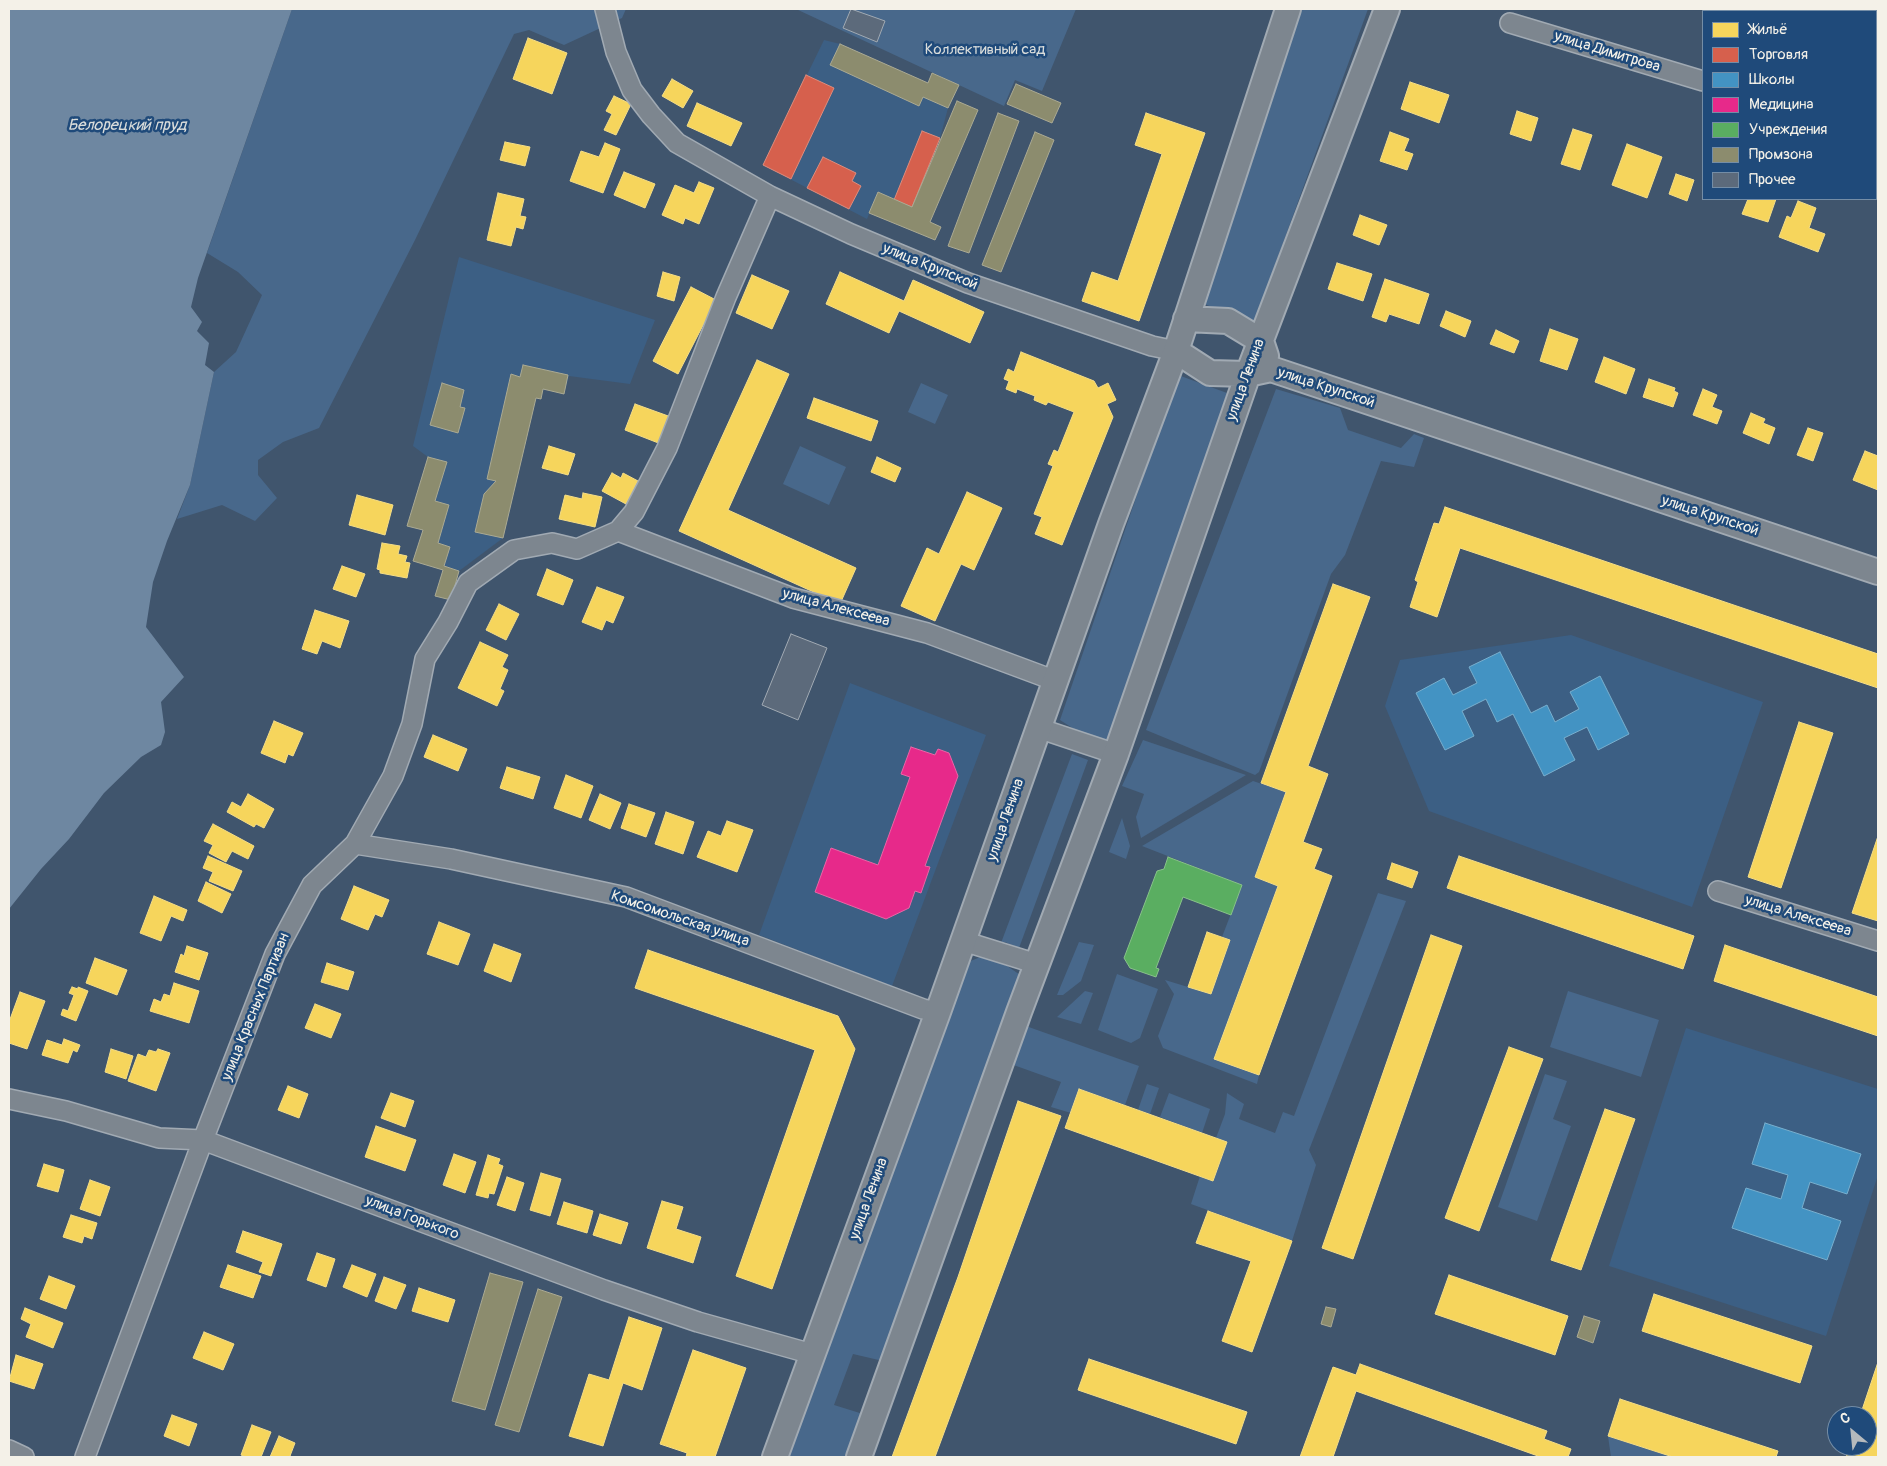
<!DOCTYPE html>
<html>
<head>
<meta charset="utf-8">
<style>
  body { margin:0 }
  #map { position:relative; width:1887px; height:1466px; overflow:hidden; background:#40556d; font-family:Pangolin,sans-serif }
  canvas { display:block }
  .frame { position:absolute; inset:0; border:10px solid #f4f1e8; pointer-events:none }
  .legend { position:absolute; left:1702px; top:10px; width:175px; height:190px; box-sizing:border-box; background:#1f4a7a; border:1px solid #748da6; margin:0; padding:6px 9px; list-style:none; font-size:15px; color:#f4f1e8 }
  .legend li { display:flex; align-items:center; gap:10px; height:25px }
  .legend b { width:25px; border:1px solid #748da6 }
  .north { position:absolute; left:1827px; top:1406px; width:50px; height:50px; box-sizing:border-box; background:#1f4a7a; border:1px solid #748da6; border-radius:50%; rotate:332deg; font-size:14px; font-weight:700; line-height:20px; text-align:center; color:#f4f1e8 }
  .north::after { content:''; display:block; margin:auto; width:18px; height:22px; background:#b5babd; clip-path:polygon(50% 0,100% 100%,50% 72%,0 100%) }
</style>
</head>
<body>
<div id="map">
<canvas width="1887" height="1466"></canvas>
<div class="frame"></div>
<ul class="legend">
<li><b style="height:14px;background:#f6d55c"></b>Жильё</li>
<li><b style="height:14px;background:#d6604d"></b>Торговля</li>
<li><b style="height:14px;background:#4393c3"></b>Школы</li>
<li><b style="height:14px;background:#e7298a"></b>Медицина</li>
<li><b style="height:14px;background:#5aae61"></b>Учреждения</li>
<li><b style="height:14px;background:#8c8c6e"></b>Промзона</li>
<li><b style="height:14px;background:#5c6a7b"></b>Прочее</li>
</ul>
<div class="north">С</div>
</div>
<script>
const c = document.querySelector('canvas').getContext('2d');
c.lineJoin = 'round';
function fill(path, color) {
  c.fillStyle = color;
  c.fill(path, 'evenodd');
}
function poly(rows) {
  const path = new Path2D();
  for (const r of rows) {
    path.moveTo(r[0], r[1]);
    for (let i = 2; i < r.length; i += 2) path.lineTo(r[i], r[i + 1]);
  }
  return path;
}
function stroke(path, color, width, dash) {
  c.strokeStyle = color;
  c.lineWidth = width;
  c.lineCap = dash ? 'butt' : 'round';
  c.setLineDash(dash || []);
  c.stroke(path);
}
function write(font, color, halo, rows, align = 'center') {
  c.font = font + ' Pangolin,sans-serif';
  c.lineWidth = 5;
  c.setLineDash([]);
  c.textBaseline = 'middle';
  c.strokeStyle = halo;
  c.fillStyle = color;
  for (const [text, x, y, turn = 0] of rows) {
    c.save();
    c.translate(x, y);
    c.rotate((+turn || 0) * Math.PI / 180);
    c.textAlign = isNaN(turn) ? turn : align;
    if (halo) c.strokeText(text, 0, 0);
    c.fillText(text, 0, 0);
    c.restore();
  }
}
const built = poly([
  [824,40,840,44,928,83,959,85,948,108,940,138,912,207,878,192,867,219,763,165],
  [459,257,655,320,630,384,569,376,564,394,543,389,541,399,536,398,503,538,459,571,451,600,435,596,443,570,413,561,423,530,407,526,428,457,413,446],
  [1571,635,1763,702,1692,907,1429,811,1385,706,1400,660],
  [850,683,986,735,892,986,759,935],
  [1686,1028,1878,1089,1878,1175,1826,1336,1609,1266]
]);
const green = poly([
  [292,9,626,9,622,18,564,45,529,30,514,34,415,240,319,428,283,442,258,460,258,475,277,498,255,521,222,505,177,519,190,485,214,372,236,352,262,295,238,272,207,253],
  [796,9,1076,9,1042,91,1015,80,1004,106],
  [1301,9,1368,9,1254,323,1199,302],
  [1178,375,1227,393,1112,741,1088,738,1060,720],
  [921,383,948,395,935,424,908,412],
  [1276,389,1340,408,1348,430,1401,448,1414,434,1424,438,1414,467,1381,461,1345,555,1331,574,1259,772,1255,775,1146,730],
  [800,446,846,467,829,505,783,484],
  [1143,740,1246,775,1141,838,1136,817,1144,794,1122,786],
  [1072,754,1088,760,1019,948,1005,942,1001,943],
  [1253,781,1286,792,1255,877,1278,886,1215,1058,1259,1075,1257,1084,1163,1048,1158,1036,1174,994,1165,980,1211,994,1230,940,1222,937,1242,885,1142,846],
  [1122,818,1130,846,1126,859,1109,852],
  [1378,893,1406,901,1309,1150,1316,1165,1292,1241,1191,1204,1200,1176,1213,1181,1227,1142,1216,1138,1225,1114,1227,1093,1244,1104,1239,1119,1275,1133,1283,1112,1294,1116],
  [1079,942,1094,945,1081,981,1063,995,1057,995],
  [983,956,1003,963,1023,977,883,1361,853,1354,834,1405,863,1414,847,1457,788,1457,968,962],
  [1117,974,1158,989,1140,1038,1131,1043,1098,1030],
  [1085,991,1093,993,1081,1024,1057,1017],
  [1568,991,1659,1020,1641,1077,1550,1047],
  [1023,1025,1139,1066,1125,1105,1079,1089,1071,1113,1051,1107,1061,1082,1008,1063],
  [1545,1074,1567,1081,1553,1119,1571,1126,1537,1221,1498,1207],
  [1147,1084,1159,1088,1150,1114,1138,1110],
  [1169,1093,1210,1109,1202,1133,1160,1117],
  [1608,1436,1673,1457,1611,1457]
]);
const water = poly([
  [9,9,292,9,198,278,191,307,202,322,197,331,209,343,205,365,214,372,190,485,167,541,153,582,146,627,184,677,161,702,165,732,161,745,141,757,104,793,69,839,41,869,9,909]
]);
const homes = poly([
  [1724,9,1779,9,1778,11,1724,11,1724,9],
  [1795,9,1830,9,1834,11,1794,11,1795,9],
  [528,38,567,53,552,94,513,79,528,38],
  [672,79,693,91,683,108,662,96,672,79],
  [1410,82,1449,95,1439,123,1401,109,1410,82],
  [614,96,631,104,616,135,604,130,612,114,606,111,614,96],
  [697,103,742,123,731,146,687,126,697,103],
  [1517,111,1538,118,1531,141,1510,134,1517,111],
  [1146,113,1205,133,1139,321,1082,301,1092,272,1118,281,1162,154,1135,145,1146,113],
  [1573,129,1592,135,1580,170,1561,164,1573,129],
  [1390,132,1409,139,1404,151,1413,154,1407,170,1380,161,1390,132],
  [505,142,530,147,525,166,500,160,505,142],
  [605,143,620,149,603,193,570,181,581,151,599,157,605,143],
  [1627,144,1662,157,1647,198,1612,185,1627,144],
  [624,172,655,184,645,208,614,195,624,172],
  [1676,174,1694,180,1687,201,1669,194,1676,174],
  [699,182,714,188,699,224,685,218,683,224,662,215,675,185,694,193,699,182],
  [498,193,524,199,520,216,526,217,523,229,516,227,511,246,487,240,498,193],
  [1748,199,1776,199,1768,222,1742,214,1748,199],
  [1798,201,1816,208,1809,228,1825,234,1818,252,1779,237,1787,216,1791,218,1798,201],
  [1360,215,1387,225,1379,245,1353,235,1360,215],
  [1337,263,1372,274,1363,301,1328,289,1337,263],
  [663,272,680,277,674,301,657,296,663,272],
  [840,272,904,301,913,280,984,312,970,343,899,311,889,333,826,304,840,272],
  [752,275,789,291,772,329,736,313,752,275],
  [1385,279,1429,294,1419,324,1389,314,1386,322,1372,317,1385,279],
  [691,287,716,300,678,374,653,361,691,287],
  [1446,311,1471,321,1465,337,1440,326,1446,311],
  [1550,329,1578,339,1567,370,1540,361,1550,329],
  [1496,330,1519,341,1514,353,1490,344,1496,330],
  [1021,352,1094,381,1098,388,1108,383,1116,400,1107,404,1113,417,1062,545,1035,534,1042,517,1034,514,1053,466,1048,464,1054,450,1058,452,1074,412,1048,402,1046,405,1034,400,1035,396,1017,389,1016,393,1006,389,1009,381,1004,379,1008,369,1014,372,1021,352],
  [1604,357,1635,369,1626,394,1595,382,1604,357],
  [757,360,789,374,728,510,856,568,840,604,679,531,757,360],
  [1649,379,1675,388,1674,391,1678,393,1673,407,1643,397,1649,379],
  [1703,389,1717,395,1712,407,1722,411,1717,424,1693,415,1703,389],
  [814,398,878,421,871,441,807,418,814,398],
  [635,404,671,417,661,444,625,430,635,404],
  [1751,413,1765,419,1763,423,1775,428,1769,444,1743,433,1751,413],
  [1808,428,1823,433,1813,461,1797,455,1808,428],
  [549,446,575,454,568,475,542,468,549,446],
  [1865,451,1878,456,1878,490,1853,480,1865,451],
  [877,457,901,468,895,482,871,472,877,457],
  [612,473,621,478,623,473,638,481,626,504,602,491,612,473],
  [967,492,1002,508,974,570,961,564,935,621,901,606,927,548,939,554,967,492],
  [583,493,602,497,595,527,559,519,565,495,582,499,583,493],
  [357,495,393,505,385,535,349,525,357,495],
  [1445,507,1878,654,1878,688,1460,548,1437,617,1410,607,1418,582,1415,580,1434,523,1439,524,1445,507],
  [382,543,400,546,398,554,407,556,405,562,410,563,407,578,380,573,380,570,377,569,382,543],
  [342,566,365,574,356,597,333,589,342,566],
  [547,569,573,580,563,605,537,595,547,569],
  [1333,584,1370,597,1308,766,1328,774,1303,842,1322,849,1314,869,1332,876,1259,1075,1214,1059,1278,886,1255,877,1286,792,1261,783,1333,584],
  [597,587,624,597,613,623,606,620,602,630,582,622,597,587],
  [499,604,519,614,506,640,486,630,499,604],
  [315,610,349,621,340,648,322,641,317,654,302,649,315,610],
  [480,642,508,655,502,667,508,670,500,689,504,691,497,706,458,688,480,642],
  [274,721,303,733,293,756,288,754,285,763,261,753,274,721],
  [1799,722,1833,733,1781,888,1748,877,1799,722],
  [433,735,467,749,458,771,424,757,433,735],
  [507,767,540,777,533,799,500,788,507,767],
  [566,775,593,786,581,818,554,808,566,775],
  [248,794,274,809,264,828,256,824,254,827,227,812,232,802,241,807,248,794],
  [600,794,621,803,610,829,589,820,600,794],
  [629,804,655,813,646,837,621,828,629,804],
  [666,812,694,822,683,854,655,844,666,812],
  [727,821,753,830,737,872,697,857,708,831,721,836,727,821],
  [213,824,254,846,248,859,232,851,226,862,209,853,213,845,204,841,213,824],
  [1878,836,1878,921,1852,913,1878,836],
  [208,856,242,871,233,891,209,881,213,872,203,868,208,856],
  [1459,856,1694,936,1683,969,1447,888,1459,856],
  [1392,863,1418,872,1412,888,1387,879,1392,863],
  [206,882,231,894,222,913,198,901,206,882],
  [354,886,389,900,382,917,375,914,368,930,341,919,354,886],
  [154,896,187,910,183,921,171,916,161,941,140,933,154,896],
  [439,922,470,934,458,965,427,954,439,922],
  [1207,932,1230,940,1211,994,1188,987,1207,932],
  [1431,935,1462,946,1353,1259,1322,1248,1431,935],
  [494,944,521,954,511,982,484,971,494,944],
  [1725,945,1878,997,1878,1036,1714,981,1725,945],
  [187,946,208,953,199,980,175,972,181,954,184,956,187,946],
  [648,950,838,1016,855,1049,772,1289,736,1276,815,1050,635,988,648,950],
  [95,958,127,970,117,995,86,983,95,958],
  [327,963,354,972,348,990,321,982,327,963],
  [174,983,199,991,189,1023,150,1011,154,999,161,1002,164,994,170,996,174,983],
  [72,987,78,989,78,987,88,991,76,1021,61,1015,63,1009,68,1011,74,995,69,993,72,987],
  [20,992,45,1001,27,1049,9,1043,9,1022,20,992],
  [315,1004,341,1014,331,1038,305,1028,315,1004],
  [64,1039,80,1045,77,1052,73,1050,68,1063,42,1055,47,1040,62,1045,64,1039],
  [1509,1047,1543,1059,1479,1231,1445,1218,1509,1047],
  [111,1049,133,1056,126,1079,105,1072,111,1049],
  [158,1049,170,1053,156,1091,128,1081,138,1054,146,1057,149,1050,156,1052,158,1049],
  [288,1086,308,1094,299,1118,278,1110,288,1086],
  [1079,1089,1227,1142,1213,1181,1065,1128,1079,1089],
  [391,1093,414,1101,405,1127,381,1118,391,1093],
  [1018,1101,1061,1116,935,1457,892,1457,958,1277,1018,1101],
  [1605,1109,1635,1119,1581,1270,1551,1260,1605,1109],
  [376,1126,416,1140,405,1171,365,1157,376,1126],
  [454,1154,476,1162,465,1193,443,1185,454,1154],
  [488,1155,500,1159,498,1164,503,1166,494,1194,489,1193,488,1198,476,1195,488,1155],
  [44,1164,64,1170,58,1192,37,1186,44,1164],
  [541,1173,561,1179,550,1216,530,1210,541,1173],
  [507,1177,524,1183,515,1211,497,1205,507,1177],
  [90,1180,110,1187,100,1216,80,1209,90,1180],
  [662,1201,683,1207,676,1229,701,1237,693,1263,647,1248,662,1201],
  [564,1202,593,1211,587,1233,557,1224,564,1202],
  [1208,1211,1292,1241,1252,1352,1222,1341,1251,1261,1196,1243,1208,1211],
  [600,1214,628,1223,621,1244,593,1235,600,1214],
  [71,1215,97,1223,92,1239,84,1236,82,1243,63,1237,71,1215],
  [243,1231,282,1244,271,1276,259,1272,263,1262,236,1252,243,1231],
  [317,1253,335,1259,326,1287,307,1280,317,1253],
  [228,1265,261,1276,253,1298,220,1287,228,1265],
  [352,1265,376,1274,367,1297,343,1287,352,1265],
  [1449,1275,1568,1316,1555,1355,1435,1314,1449,1275],
  [49,1276,75,1286,66,1309,40,1299,49,1276],
  [384,1277,406,1285,396,1309,375,1301,384,1277],
  [419,1288,455,1300,448,1322,412,1311,419,1288],
  [1654,1294,1812,1346,1800,1383,1642,1331,1654,1294],
  [25,1308,63,1323,53,1348,26,1337,31,1324,21,1319,25,1308],
  [629,1317,662,1328,642,1390,623,1383,603,1446,569,1436,589,1374,609,1380,629,1317],
  [204,1332,234,1344,223,1370,193,1358,204,1332],
  [693,1350,746,1368,715,1457,686,1457,687,1453,660,1444,693,1350],
  [16,1355,43,1364,34,1389,9,1381,16,1355],
  [1089,1359,1247,1412,1236,1444,1078,1390,1089,1359],
  [1878,1362,1878,1457,1846,1457,1850,1446,1867,1446,1867,1416,1860,1416,1878,1362],
  [1360,1364,1547,1431,1544,1439,1571,1449,1568,1457,1538,1457,1538,1456,1356,1391,1333,1457,1300,1457,1333,1367,1356,1375,1360,1364],
  [1620,1399,1778,1451,1776,1457,1673,1457,1608,1436,1620,1399],
  [172,1415,197,1424,189,1446,164,1436,172,1415],
  [252,1425,271,1432,261,1457,246,1457,241,1455,252,1425],
  [279,1436,295,1443,290,1456,293,1457,270,1457,279,1436]
]);
const shops = poly([
  [806,75,834,88,791,179,763,165,806,75],
  [922,131,940,138,912,207,894,200,922,131],
  [823,157,856,173,852,181,861,186,849,209,807,188,823,157]
]);
const schools = poly([
  [1500,652,1531,713,1547,705,1555,722,1579,709,1570,692,1600,676,1629,734,1598,750,1587,727,1564,738,1575,760,1544,776,1513,714,1497,722,1486,699,1462,711,1474,736,1445,750,1416,693,1444,678,1453,695,1477,683,1469,667,1500,652],
  [1765,1123,1861,1154,1847,1194,1810,1182,1802,1208,1841,1221,1827,1260,1732,1228,1746,1188,1781,1199,1788,1175,1752,1164,1765,1123]
]);
const health = poly([
  [911,747,935,755,938,749,949,753,958,776,925,866,930,867,921,893,915,891,909,908,886,919,815,892,831,848,878,865,910,777,901,774,911,747]
]);
const public = poly([
  [1168,857,1242,885,1231,915,1183,897,1156,968,1159,969,1156,977,1130,968,1124,958,1157,871,1164,869,1168,857]
]);
const industry = poly([
  [840,44,928,83,932,73,959,85,948,108,923,97,919,106,830,65,840,44],
  [1016,84,1061,103,1052,123,1007,104,1016,84],
  [957,101,978,110,930,222,941,227,935,240,869,213,878,192,912,207,957,101],
  [998,113,1019,121,969,253,948,246,998,113],
  [1035,132,1054,140,1001,272,982,265,1035,132],
  [523,365,568,375,564,394,543,389,541,399,536,398,503,538,475,532,484,494,496,481,487,479,511,374,520,377,523,365],
  [442,383,464,390,460,407,465,408,458,433,430,425,442,383],
  [428,457,447,462,435,501,449,505,438,543,450,547,444,566,459,571,451,600,435,596,443,570,413,561,423,530,407,526,428,457],
  [490,1273,523,1282,485,1410,452,1401,490,1273],
  [538,1289,562,1297,519,1432,495,1425,538,1289],
  [1326,1307,1336,1309,1331,1327,1321,1324,1326,1307],
  [1584,1316,1600,1321,1593,1343,1577,1337,1584,1316]
]);
const building = poly([
  [851,9,885,21,877,42,843,28,851,9],
  [791,634,827,648,798,720,762,705,791,634]
]);
const minor = poly([
  [605,9,616,52,632,90,651,115,677,143,770,196,851,234,968,283,1152,346,1176,351],
  [1510,23,1703,81],
  [1876,135,1878,135],
  [770,196,726,297,667,448,634,512,618,531,793,598,927,633,1056,681],
  [1038,728,1116,754],
  [355,844,451,859,626,897,923,1009,938,1012],
  [1718,891,1878,941],
  [963,941,1037,964],
  [9,1099,66,1111,159,1138,203,1140,604,1290,698,1322,812,1354],
  [9,1450,24,1457],
  [85,1457,203,1140,275,954,312,885,355,844,393,776,412,724,425,659,448,622,468,583,514,550,552,543,577,549,618,531]
]);
const major = poly([
  [1186,319,1228,321,1261,341,1266,356],
  [1176,351,1210,373,1248,374,1271,369,1878,572],
  [775,1457,938,1012,1111,524,1176,351,1288,9],
  [859,1457,1019,1012,1116,754,1248,374,1387,9]
]);
const parkNames = [
  ["Коллективный сад",985,50]
];
const streetNames = [
  ["улица Димитрова",1607,52,17],
  ["улица Крупской",930,267,22],
  ["улица Ленина",1246,380,-70],
  ["улица Крупской",1326,388,18],
  ["улица Крупской",1710,516,18],
  ["улица Алексеева",836,608,15],
  ["улица Ленина",1006,820,-71],
  ["улица Алексеева",1798,916,17],
  ["Комсомольская улица",680,919,19],
  ["улица Красных Партизан",256,1007,-68],
  ["улица Ленина",869,1199,-70],
  ["улица Горького",412,1218,21]
];
const waterNames = [
  ["Белорецкий пруд",127,126]
];
fill(built, '#3c5f84');
fill(green, '#48688b');
fill(water, '#6e87a1');
fill(homes, '#f6d55c');
stroke(homes, '#f5dd86', 1);
fill(shops, '#d6604d');
stroke(shops, '#df8c7c', 1);
fill(schools, '#4393c3');
stroke(schools, '#78afce', 1);
fill(health, '#e7298a');
stroke(health, '#eb65a6', 1);
fill(public, '#5aae61');
stroke(public, '#88c28a', 1);
fill(industry, '#8c8c6e');
stroke(industry, '#abaa93', 1);
fill(building, '#5c6a7b');
stroke(building, '#a1aab3', 1);
stroke(minor, '#a1aab3', 22);
stroke(major, '#a1aab3', 28);
stroke(minor, '#7d868f', 19);
stroke(major, '#7d868f', 24);
write('15px', '#dadddb', '#1f4a7a', parkNames);
write('15px', '#f4f1e8', '#1f4a7a', streetNames);
write('italic 16px', '#dadddb', '#1f4a7a', waterNames);
</script>
</body>
</html>
